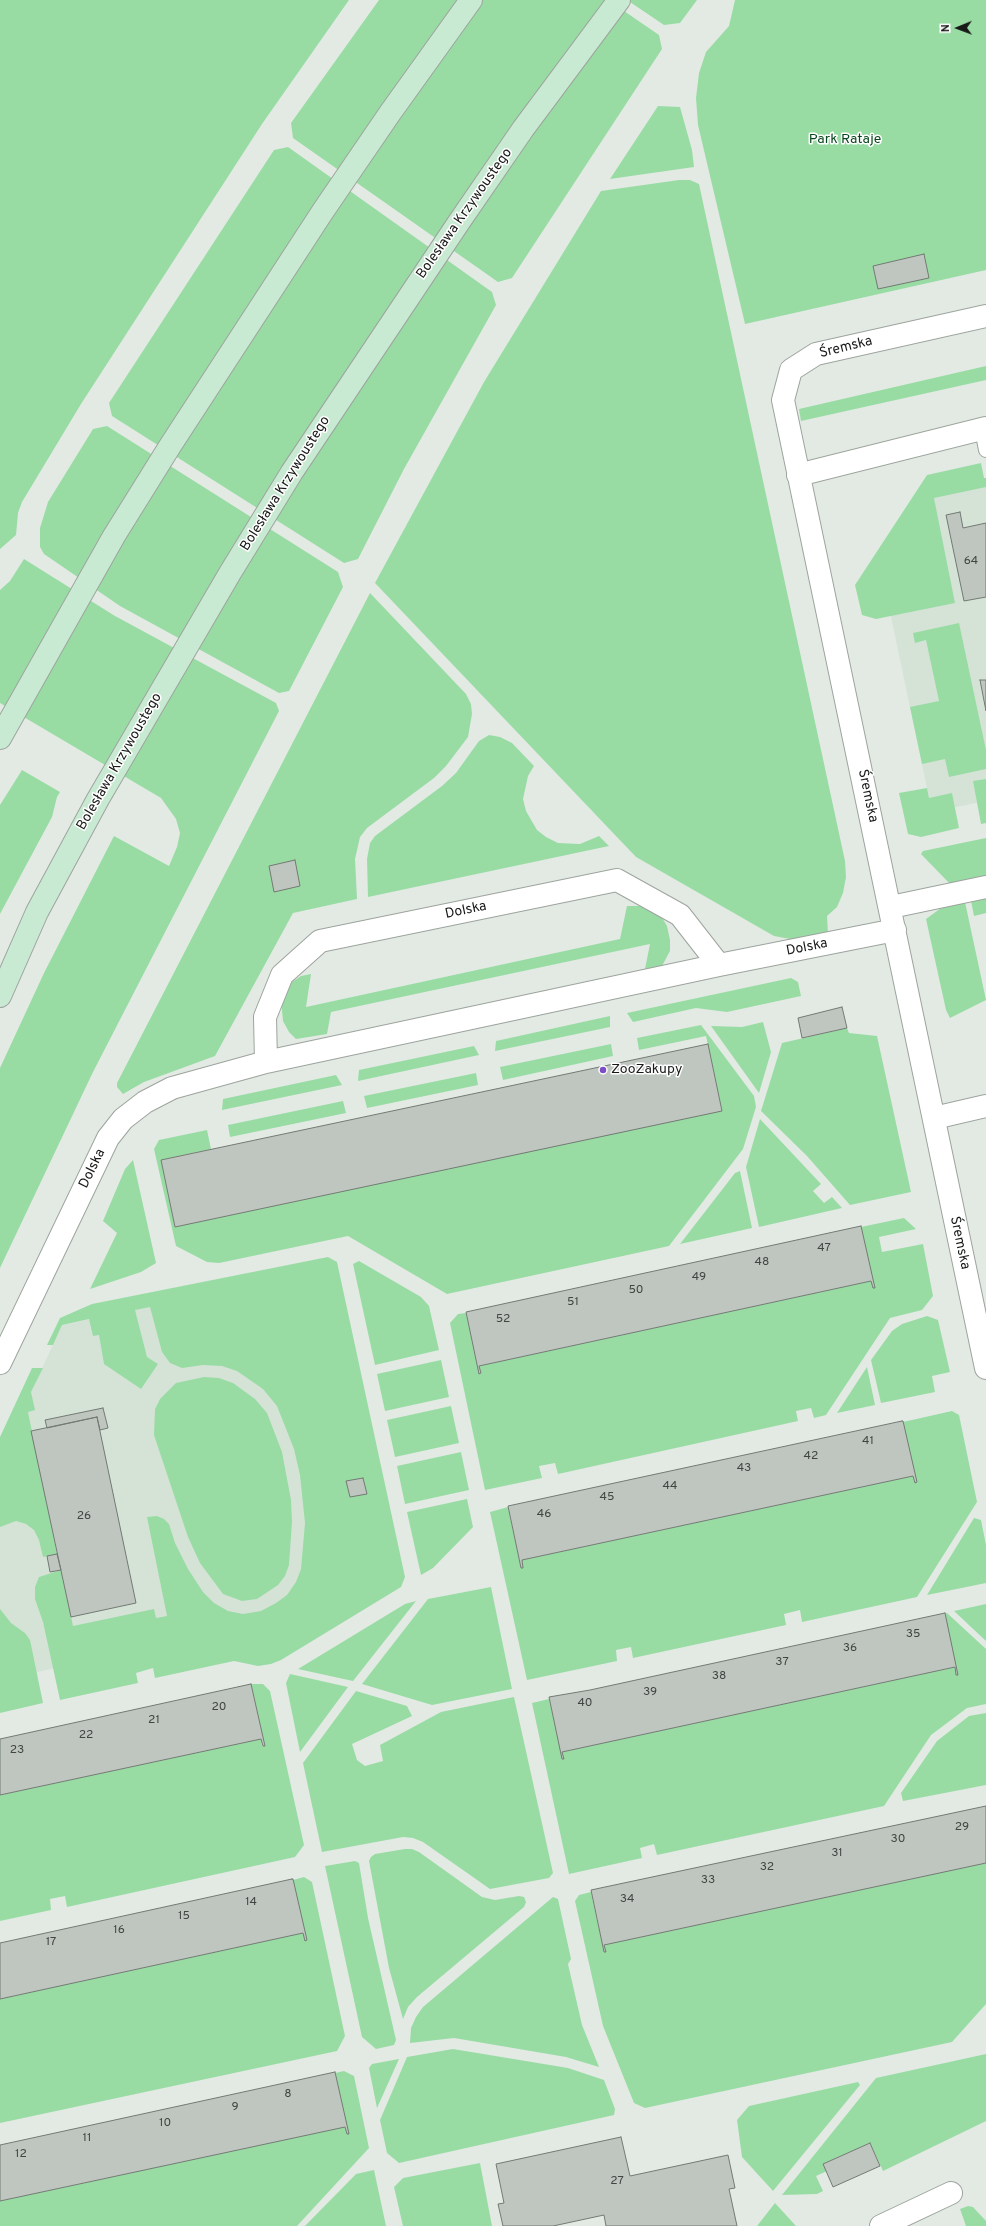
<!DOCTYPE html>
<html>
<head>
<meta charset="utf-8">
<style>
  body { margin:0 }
  #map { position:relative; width:986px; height:2226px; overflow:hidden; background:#e3eae4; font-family:Overpass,sans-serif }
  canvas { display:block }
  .north { position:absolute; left:938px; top:8px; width:40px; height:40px; -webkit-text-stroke:3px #fff; paint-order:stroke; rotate:269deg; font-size:11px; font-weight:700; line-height:16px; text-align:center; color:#181a18 }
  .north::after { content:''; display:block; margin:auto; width:14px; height:18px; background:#181a18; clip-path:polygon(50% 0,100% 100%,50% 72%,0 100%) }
</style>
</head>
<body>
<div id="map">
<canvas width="986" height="2226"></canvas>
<div class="north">N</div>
</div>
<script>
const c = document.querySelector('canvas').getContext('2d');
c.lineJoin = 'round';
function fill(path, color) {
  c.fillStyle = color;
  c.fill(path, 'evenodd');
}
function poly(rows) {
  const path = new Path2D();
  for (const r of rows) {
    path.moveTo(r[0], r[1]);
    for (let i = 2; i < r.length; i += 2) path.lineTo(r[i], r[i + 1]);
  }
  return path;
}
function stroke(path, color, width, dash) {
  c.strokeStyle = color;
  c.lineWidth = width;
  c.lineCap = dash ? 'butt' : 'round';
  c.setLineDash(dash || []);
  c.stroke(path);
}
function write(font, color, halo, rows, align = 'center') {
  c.font = font + ' Overpass,sans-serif';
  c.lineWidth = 3;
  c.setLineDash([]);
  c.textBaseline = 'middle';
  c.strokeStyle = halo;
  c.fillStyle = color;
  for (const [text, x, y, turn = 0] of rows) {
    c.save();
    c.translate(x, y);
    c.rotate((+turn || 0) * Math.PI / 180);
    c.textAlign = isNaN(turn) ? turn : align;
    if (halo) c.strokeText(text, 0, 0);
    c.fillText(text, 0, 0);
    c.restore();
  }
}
const built = poly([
  [986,478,986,801,932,812,890,612,920,494],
  [327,1268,351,1605,0,1680,0,1459,62,1325]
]);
const green = poly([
  [0,0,349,0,262,124,81,404,22,502,18,513,16,535,0,549],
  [379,0,608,0,659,35,662,49,512,278,498,282,293,138,291,123],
  [627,0,697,0,680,23,664,25],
  [735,0,986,0,986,270,745,324,698,125,696,98,699,73,706,52,729,26],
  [658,106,680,107,692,150,694,167,610,179],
  [288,147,492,292,496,305,404,469,358,559,344,563,112,416,109,403,274,150],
  [679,180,690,180,699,184,845,861,846,877,843,893,837,907,827,916,828,934,801,941,774,936,636,857,375,583,484,382,601,191],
  [986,366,986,380,801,421,799,409],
  [107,426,338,572,343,587,289,691,279,693,120,606,44,554,40,547,40,528,48,502,93,429],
  [981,463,984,478,986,478,986,487,934,498,955,603,876,619,862,615,855,585,927,475],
  [24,559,115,616,276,703,279,711,93,1072,0,1268,0,1068,44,973,114,836,169,866,177,847,180,833,176,819,161,798,0,703,0,590,10,581],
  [370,593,466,694,471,704,472,714,468,737,446,766,434,778,367,828,360,837,355,859,357,899,293,913,215,1056,144,1082,123,1094,117,1087,117,1083],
  [959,623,986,750,986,769,949,777,945,759,922,764,910,707,939,701,926,640,915,643,913,633],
  [489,735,500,737,512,743,534,766,528,776,523,799,526,811,537,830,546,837,558,843,580,844,599,836,609,846,368,897,367,859,370,843,375,836,442,786,456,773,479,741],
  [22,770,60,792,57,797,52,817,0,914,0,805],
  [986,779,986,823,981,824,973,781],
  [927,788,929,798,952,793,959,828,921,837,908,834,899,793],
  [986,838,986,878,951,885,921,854,923,851],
  [986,897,986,913,974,916,971,901],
  [965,902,986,1000,950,1018,946,1010,926,919,941,908],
  [627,906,640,906,651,909,661,916,667,926,670,940,670,951,662,966,645,969,650,944,331,1012,327,1034,296,1039,289,1032,283,1021,281,1000,292,982,301,976,311,974,306,1007,620,939],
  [791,978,798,982,801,996,727,1012,696,1008,633,1022,627,1013],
  [610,1016,610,1027,495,1051,496,1041],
  [763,1022,771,1052,759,1093,711,1026,742,1027],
  [701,1025,754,1096,756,1107,743,1149,669,1246,447,1294,348,1236,219,1263,207,1262,176,1246,154,1149,159,1140,207,1130,211,1149,161,1160,175,1227,722,1110,706,1036,639,1050,637,1038],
  [847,1028,849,1033,877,1036,911,1192,850,1205,807,1156,761,1111,782,1043],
  [611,1044,613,1056,503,1080,500,1067],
  [474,1046,479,1055,358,1081,359,1070],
  [476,1073,478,1085,367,1108,364,1096],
  [336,1075,342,1085,222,1110,223,1099],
  [343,1101,346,1113,230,1137,228,1125],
  [760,1119,821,1184,813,1191,824,1203,832,1197,842,1208,759,1227,746,1167],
  [133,1160,156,1263,141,1272,90,1289,117,1233,103,1221,125,1169],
  [740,1171,752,1228,680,1244,735,1173],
  [904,1218,916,1229,879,1237,882,1252,923,1244,933,1296,922,1310,890,1318,826,1415,814,1418,811,1408,796,1411,798,1421,558,1474,555,1463,539,1466,542,1478,485,1490,450,1323,458,1314,466,1313,479,1373,481,1373,479,1366,871,1281,874,1288,861,1227],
  [328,1257,337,1262,405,1577,401,1587,281,1660,271,1664,258,1666,234,1661,155,1678,153,1668,136,1673,138,1683,60,1700,43,1622,35,1599,35,1587,39,1577,61,1570,73,1626,154,1609,156,1618,167,1616,147,1517,157,1516,164,1519,169,1524,175,1543,188,1569,203,1592,214,1603,228,1611,243,1614,261,1611,276,1603,287,1595,296,1582,301,1569,305,1523,300,1475,294,1449,277,1406,263,1389,237,1371,222,1366,203,1365,182,1368,170,1363,162,1352,150,1307,135,1310,147,1357,158,1364,141,1389,104,1364,99,1335,93,1336,89,1319,62,1325,53,1345,47,1345,60,1318,92,1304],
  [359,1261,421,1297,429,1306,439,1350,375,1365,353,1264],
  [927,1316,938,1320,950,1372,932,1376,935,1392,881,1403,871,1360,892,1331,902,1324],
  [441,1360,449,1397,385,1411,377,1374],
  [867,1367,875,1405,837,1413],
  [32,1368,43,1368,31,1392,35,1410,28,1412,57,1554,43,1557,39,1540,34,1530,26,1524,16,1521,0,1527,0,1437],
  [204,1377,219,1378,233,1383,255,1399,267,1413,282,1452,291,1500,292,1522,289,1565,285,1576,278,1585,257,1599,242,1601,223,1594,200,1563,188,1537,154,1435,155,1409,160,1399,176,1383],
  [451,1406,459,1443,395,1457,387,1420],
  [952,1411,959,1415,977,1502,917,1597,802,1622,800,1610,784,1614,786,1625,633,1658,631,1647,616,1650,617,1661,527,1680,490,1512,508,1507,521,1568,522,1560,913,1476,915,1483,903,1422],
  [461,1452,469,1490,405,1504,397,1466],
  [467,1499,473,1527,433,1568,421,1575,407,1512],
  [974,1518,981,1520,986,1545,986,1583,927,1595],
  [491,1587,512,1689,432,1705,362,1684,428,1599],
  [416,1601,353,1681,298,1669,405,1604],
  [986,1604,986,1641,954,1611],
  [0,1609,11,1623,25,1633,30,1640,43,1703,0,1713],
  [947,1613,986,1649,986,1704,967,1708,931,1735,884,1806,657,1855,654,1844,640,1848,642,1858,569,1874,532,1703,549,1699,563,1759,562,1752,955,1667,956,1675,945,1614],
  [290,1674,348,1687,300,1752,286,1683],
  [251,1684,263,1684,270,1691,304,1845,295,1857,67,1907,65,1896,50,1899,51,1910,0,1921,0,1795,261,1739,262,1746,265,1746],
  [356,1691,407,1706,412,1716,352,1744,357,1760,365,1766,383,1761,380,1745,441,1712,514,1697,553,1873,549,1878,490,1889,423,1842,413,1838,403,1837,322,1852,303,1763],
  [986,1713,986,1785,903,1801,901,1793,937,1741,969,1716],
  [405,1849,412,1849,419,1852,482,1897,495,1900,519,1896,524,1897,526,1902,524,1907,417,1997,408,2007,403,2019,389,1968,369,1861,371,1857,375,1854],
  [355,1861,359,1863,368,1918,396,2040,394,2045,376,2049,362,2037,325,1866],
  [986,1863,986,2004,952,2042,645,2108,634,2103,603,2026,575,1901,579,1895,591,1892,604,1952,604,1945],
  [304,1877,312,1882,345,2036,337,2051,0,2123,0,1999,303,1933,306,1940,293,1880],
  [553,1897,558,1899,571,1959,568,1964,582,2025,599,2067,566,2057,454,2038,410,2043,411,2028,416,2017,423,2007],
  [453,2049,568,2068,604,2080,615,2109,614,2115,399,2163,387,2153,380,2120,407,2057],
  [986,2054,986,2121,883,2171,870,2143,823,2164,827,2171,816,2176,823,2191,817,2194,782,2195,876,2078],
  [399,2059,377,2108,369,2068,372,2064],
  [344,2071,354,2076,369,2148,297,2226,0,2226,0,2201,345,2127,348,2134,335,2073],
  [858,2082,860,2085,773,2191,742,2157,737,2120,749,2106],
  [480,2163,492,2226,403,2226,394,2187,403,2178],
  [374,2170,386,2226,305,2226,356,2174],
  [775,2203,796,2226,757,2226],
  [968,2206,973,2207,986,2221,986,2226,966,2226,960,2209]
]);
const building = poly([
  [924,254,929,278,878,289,873,266,924,254],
  [960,512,963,528,986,523,986,597,964,601,946,515,960,512],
  [980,680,986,680,986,711,980,680],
  [295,860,300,886,274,892,269,866,295,860],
  [842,1007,847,1028,802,1038,798,1018,842,1007],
  [708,1044,722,1111,175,1227,161,1160,708,1044],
  [861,1226,875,1288,873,1288,871,1281,479,1366,481,1373,479,1374,466,1312,861,1226],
  [103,1408,108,1428,100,1430,97,1417,47,1428,45,1420,103,1408],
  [97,1417,136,1603,71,1617,31,1431,97,1417],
  [902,1421,903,1421,917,1482,915,1483,913,1476,522,1560,523,1568,521,1568,508,1506,902,1421],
  [363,1478,367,1494,350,1497,346,1481,363,1478],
  [57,1554,61,1570,50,1572,47,1556,57,1554],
  [945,1613,958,1675,956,1675,955,1667,562,1752,564,1759,562,1759,549,1697,590,1690,945,1613],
  [251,1684,265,1746,263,1746,261,1739,0,1795,0,1739,251,1684],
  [986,1806,986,1863,604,1945,606,1952,604,1952,591,1890,986,1806],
  [292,1879,293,1879,307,1940,305,1941,303,1933,0,1999,0,1943,292,1879],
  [335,2072,349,2134,347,2134,345,2127,0,2201,0,2145,335,2072],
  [621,2137,630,2176,728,2155,735,2188,729,2189,737,2226,606,2226,604,2215,553,2226,503,2226,498,2204,504,2203,496,2164,621,2137],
  [870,2143,880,2166,833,2187,823,2164,870,2143]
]);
const lane = poly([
  [982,429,986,450]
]);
const street = poly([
  [986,316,816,354,791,370,783,400,986,1368],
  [798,475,986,428],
  [891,907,986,887],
  [266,1062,265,1017,282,975,320,941,617,880,680,915,719,965],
  [934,1118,986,1106],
  [0,1363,108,1138,123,1119,145,1102,172,1088,266,1062,719,965,895,930],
  [881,2226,951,2193]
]);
const secondary = poly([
  [0,738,114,536,170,446,323,211,390,113,471,0],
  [0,996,37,912,98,799,230,573,292,472,459,222,523,129,619,0]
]);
const markers = [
  [603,1070,4,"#7e4cc4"]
];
const numberNames = [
  ["64",971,562],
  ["47",824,1249],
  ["48",762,1263],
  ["49",699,1278],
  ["50",636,1291],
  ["51",573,1303],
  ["52",503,1320],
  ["41",868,1442],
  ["42",811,1457],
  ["43",744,1469],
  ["44",670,1487],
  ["45",607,1498],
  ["46",544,1515],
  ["26",84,1517],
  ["35",913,1635],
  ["36",850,1649],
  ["37",782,1663],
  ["38",719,1677],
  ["39",650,1693],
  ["40",585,1704],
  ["20",219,1708],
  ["21",154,1721],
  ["22",86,1736],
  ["23",17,1751],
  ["29",962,1828],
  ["30",898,1840],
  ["31",837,1854],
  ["32",767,1868],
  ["33",708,1881],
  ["34",627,1900],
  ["14",251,1903],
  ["15",184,1917],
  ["16",119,1931],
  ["17",51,1943],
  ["8",288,2095],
  ["9",235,2108],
  ["10",165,2124],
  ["11",87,2139],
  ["12",21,2155],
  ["27",617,2182]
];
const parkNames = [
  ["Park Rataje",845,140]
];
const streetNames = [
  ["Bolesława Krzywoustego",465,214,-55],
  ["Śremska",846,348,-14],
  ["Bolesława Krzywoustego",286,484,-58],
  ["Bolesława Krzywoustego",120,762,-60],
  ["Śremska",867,796,78],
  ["Dolska",466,911,-12],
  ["Dolska",807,948,-11],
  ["Dolska",93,1169,-64],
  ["Śremska",959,1243,78]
];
const poiNames = [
  ["ZooZakupy",611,1070]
];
fill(built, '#d5e3d7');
fill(green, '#98dca4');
fill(building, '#bfc6c0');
stroke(building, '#737a74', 1);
stroke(lane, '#9da49e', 16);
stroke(street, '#9da49e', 24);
stroke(secondary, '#9da49e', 24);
stroke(lane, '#fff', 14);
stroke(street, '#fff', 22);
stroke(secondary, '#c9ead2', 22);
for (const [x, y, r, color] of markers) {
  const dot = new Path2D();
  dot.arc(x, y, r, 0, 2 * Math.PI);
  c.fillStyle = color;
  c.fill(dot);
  stroke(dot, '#fff', 1.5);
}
write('12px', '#424542', null, numberNames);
write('14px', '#08461d', '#fff', parkNames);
write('14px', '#181a18', '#fff', streetNames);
write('14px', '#181a18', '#fff', poiNames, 'left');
</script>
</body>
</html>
